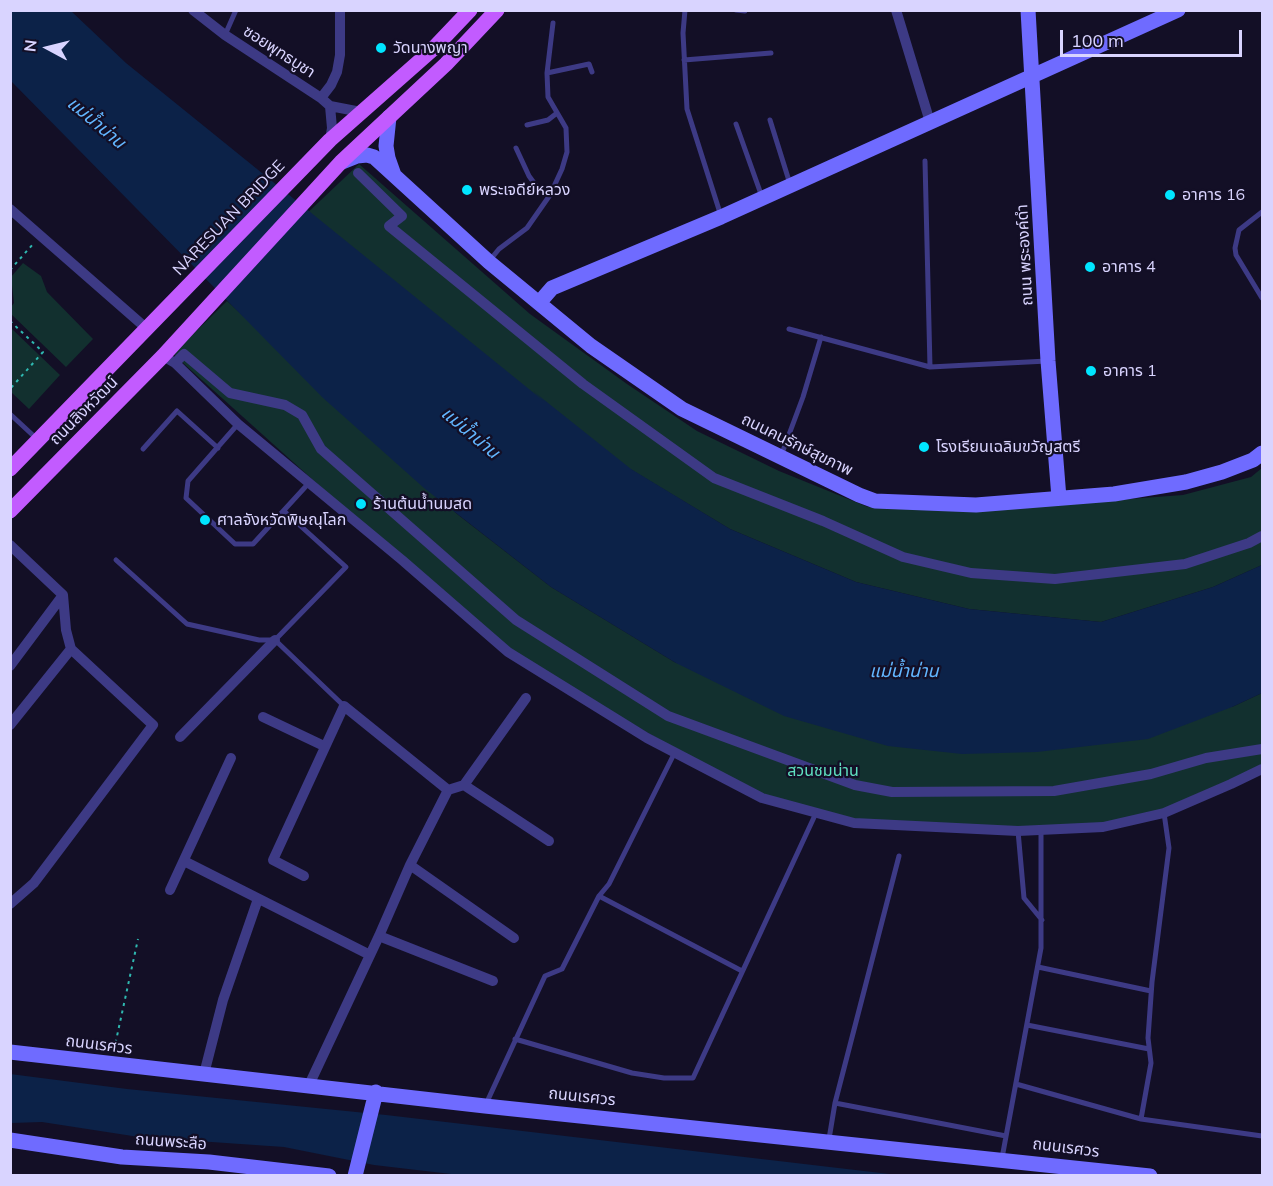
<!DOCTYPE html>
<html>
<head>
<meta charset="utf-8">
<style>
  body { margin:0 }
  #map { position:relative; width:1273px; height:1186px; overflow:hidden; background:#130f26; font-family:Mulish,sans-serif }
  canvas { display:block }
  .frame { position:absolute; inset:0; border:12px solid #d9d4ff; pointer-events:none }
  .north { position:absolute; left:18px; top:18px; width:60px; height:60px; -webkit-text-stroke:4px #130f26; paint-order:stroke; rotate:277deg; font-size:16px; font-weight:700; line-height:24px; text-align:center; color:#d9d4ff }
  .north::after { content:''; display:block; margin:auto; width:21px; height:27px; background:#d9d4ff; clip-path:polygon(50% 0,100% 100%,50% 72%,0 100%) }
  .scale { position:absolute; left:1060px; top:30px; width:182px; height:27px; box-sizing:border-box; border:3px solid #d9d4ff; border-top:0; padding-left:8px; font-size:18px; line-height:21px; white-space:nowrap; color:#d9d4ff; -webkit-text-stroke:4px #130f26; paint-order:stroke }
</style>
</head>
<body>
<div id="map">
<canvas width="1273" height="1186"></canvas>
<div class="frame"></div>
<div class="north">N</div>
<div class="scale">100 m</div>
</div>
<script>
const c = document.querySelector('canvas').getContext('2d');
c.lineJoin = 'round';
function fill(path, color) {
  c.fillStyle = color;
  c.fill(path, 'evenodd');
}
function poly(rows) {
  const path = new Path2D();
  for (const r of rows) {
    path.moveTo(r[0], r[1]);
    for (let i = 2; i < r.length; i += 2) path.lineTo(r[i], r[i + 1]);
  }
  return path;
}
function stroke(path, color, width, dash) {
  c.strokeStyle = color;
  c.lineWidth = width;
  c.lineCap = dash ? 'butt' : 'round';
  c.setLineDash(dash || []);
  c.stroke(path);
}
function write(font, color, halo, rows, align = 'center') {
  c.font = font + ' Mulish,"Noto Sans Thai",sans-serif';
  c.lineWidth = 4.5;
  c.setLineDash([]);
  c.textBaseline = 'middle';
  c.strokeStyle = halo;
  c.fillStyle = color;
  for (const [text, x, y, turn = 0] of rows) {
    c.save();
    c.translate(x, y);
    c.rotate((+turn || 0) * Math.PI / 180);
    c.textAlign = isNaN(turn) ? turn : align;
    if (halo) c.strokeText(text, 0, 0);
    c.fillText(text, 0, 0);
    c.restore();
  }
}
const green = poly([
  [359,164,530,314,627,384,697,431,779,471,868,507,1007,508,1183,495,1251,477,1262,468,1262,565,1213,587,1101,622,969,609,856,582,730,529,615,460,302,218],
  [23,263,41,276,47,292,93,339,66,367,11,314,11,307,14,303,11,277],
  [227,301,457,514,551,587,676,663,1232,707,1262,693,1262,769,1163,813,1103,827,1018,831,854,823,754,794,508,652,402,560,173,354],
  [11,328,60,375,29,409,11,392]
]);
const water = poly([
  [10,11,71,11,126,63,545,402,533,391,631,469,730,529,856,582,969,609,1101,622,1213,587,1262,565,1262,693,1232,707,1148,739,1037,752,962,754,888,746,784,716,676,663,551,587,424,488,322,397,11,81],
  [10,1074,127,1089,386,1115,898,1175,468,1176,374,1165,284,1147,139,1137,42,1122,11,1123]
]);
const path = poly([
  [10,270,34,243],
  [10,321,43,352,10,389],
  [114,1050,138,939]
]);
const lane = poly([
  [685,10,683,33,687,109,721,216],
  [736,10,745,11],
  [225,35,236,10],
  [684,60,771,53],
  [547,73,553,23],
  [770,120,790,184],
  [736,124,762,197],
  [527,125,548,120,557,113],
  [516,148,529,176,537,187,550,195],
  [925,161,930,367],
  [1262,212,1239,230,1235,248,1236,255,1262,298],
  [490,260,499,249,527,228,550,195,562,169,567,152,566,128,548,97,547,73,589,64,592,72],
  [789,329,930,367,1047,361],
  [10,414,37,439],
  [238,424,188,481,186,498,235,544,253,544,308,484],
  [143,449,177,411,218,448],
  [781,456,803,397,821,337],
  [116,560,187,624,259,640,275,640,344,706],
  [275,640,346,567,284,511],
  [1018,831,1024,898,1042,920],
  [599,896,742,971],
  [1038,967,1151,991],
  [1027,1025,1149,1049],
  [515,1039,632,1073,664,1078,693,1078,816,813],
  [1016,1084,1141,1119,1262,1136],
  [835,1103,1006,1136],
  [486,1104,545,976,562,969,599,896,609,884,674,754],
  [1141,1119,1151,1063,1148,1038,1152,982,1169,848,1164,813],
  [829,1139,835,1103,899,856],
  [1002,1158,1041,948,1041,830]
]);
const street = poly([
  [193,10,225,35,321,98,330,106],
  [896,10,930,122],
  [321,98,331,85,337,72,340,55,340,10],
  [330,140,332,128,330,106,361,112],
  [358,173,402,216,389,226,583,384,714,478,823,521,903,557,971,573,1055,579,1185,564,1249,543,1262,536],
  [10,209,146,328],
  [163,356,175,363,238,424,402,560,508,652,647,738,762,798,854,823,1018,831,1103,827,1164,813,1231,784,1262,769],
  [175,363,184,354,230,393,285,405,302,415,321,449,516,620,668,716,855,785,892,792,1054,791,1151,774,1206,758,1262,749],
  [10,545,63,595,66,630,71,649,153,725,34,883,10,904],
  [10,666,63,595],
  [263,717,324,746],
  [10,725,71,649],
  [180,737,275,640],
  [464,785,549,841],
  [184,861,370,955],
  [410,865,514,938],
  [304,876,273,860,344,706,448,790],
  [170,890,231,758],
  [379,936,493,981],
  [204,1074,223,1000,258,899],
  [309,1085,379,936,410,865,448,790,464,785,526,698]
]);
const secondary = poly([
  [1028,10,1048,361,1059,498],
  [389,117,386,146,388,158,394,175],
  [342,162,357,156,367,155,374,157,489,262,591,346,682,409,859,495,875,501,976,505,1114,494,1186,482,1222,472,1253,460,1262,453],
  [539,303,552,288,721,217,1178,10],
  [10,1052,485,1106,1150,1176],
  [10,1140,122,1157,209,1162,329,1176],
  [355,1176,376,1092]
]);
const primary = poly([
  [10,469,330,140,432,50,470,10],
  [10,511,163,356,341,162,446,64,497,10]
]);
const markers = [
  [381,48,6,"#00e5ff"],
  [467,190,6,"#00e5ff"],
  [1170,195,6,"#00e5ff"],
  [1090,267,6,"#00e5ff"],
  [1091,371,6,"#00e5ff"],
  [924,447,6,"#00e5ff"],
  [361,504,6,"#00e5ff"],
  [205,520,6,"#00e5ff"]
];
const poiNames = [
  ["วัดนางพญา",393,48],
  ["พระเจดีย์หลวง",479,190],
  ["อาคาร 16",1182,195],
  ["อาคาร 4",1102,267],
  ["อาคาร 1",1103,371],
  ["โรงเรียนเฉลิมขวัญสตรี",936,447],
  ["ร้านต้นน้ำนมสด",373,504],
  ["ศาลจังหวัดพิษณุโลก",217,520]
];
const streetNames = [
  ["ซอยพุทธบูชา",279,52,33],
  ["NARESUAN BRIDGE",229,218,-46],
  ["ถนน พระองค์ดำ",1025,255,-93],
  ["ถนนสิงหวัฒน์",84,411,-45],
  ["ถนนคนรักษ์สุขภาพ",797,445,26],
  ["ถนนเรศวร",99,1045,7],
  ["ถนนเรศวร",582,1097,6],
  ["ถนนพระลือ",171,1142,4],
  ["ถนนเรศวร",1066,1148,7]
];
const parkNames = [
  ["สวนชมน่าน",823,771]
];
const waterNames = [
  ["แม่น้ำน่าน",96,123,40],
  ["แม่น้ำน่าน",470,433,40],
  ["แม่น้ำน่าน",904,672]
];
fill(green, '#12302f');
fill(water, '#0c2248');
stroke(path, '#2fb8b0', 2, [3, 4.5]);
stroke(lane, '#3d3a85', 5);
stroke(street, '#3d3a85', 10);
stroke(secondary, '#6f6bff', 15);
stroke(primary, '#c25bff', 15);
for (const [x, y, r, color] of markers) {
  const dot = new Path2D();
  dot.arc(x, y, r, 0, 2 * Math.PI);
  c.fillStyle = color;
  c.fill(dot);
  stroke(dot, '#130f26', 2);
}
write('16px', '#d9d4ff', '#130f26', poiNames, 'left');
write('16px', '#d9d4ff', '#130f26', streetNames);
write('16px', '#5fe0c0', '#130f26', parkNames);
write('italic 18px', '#62b6ff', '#130f26', waterNames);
</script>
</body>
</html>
